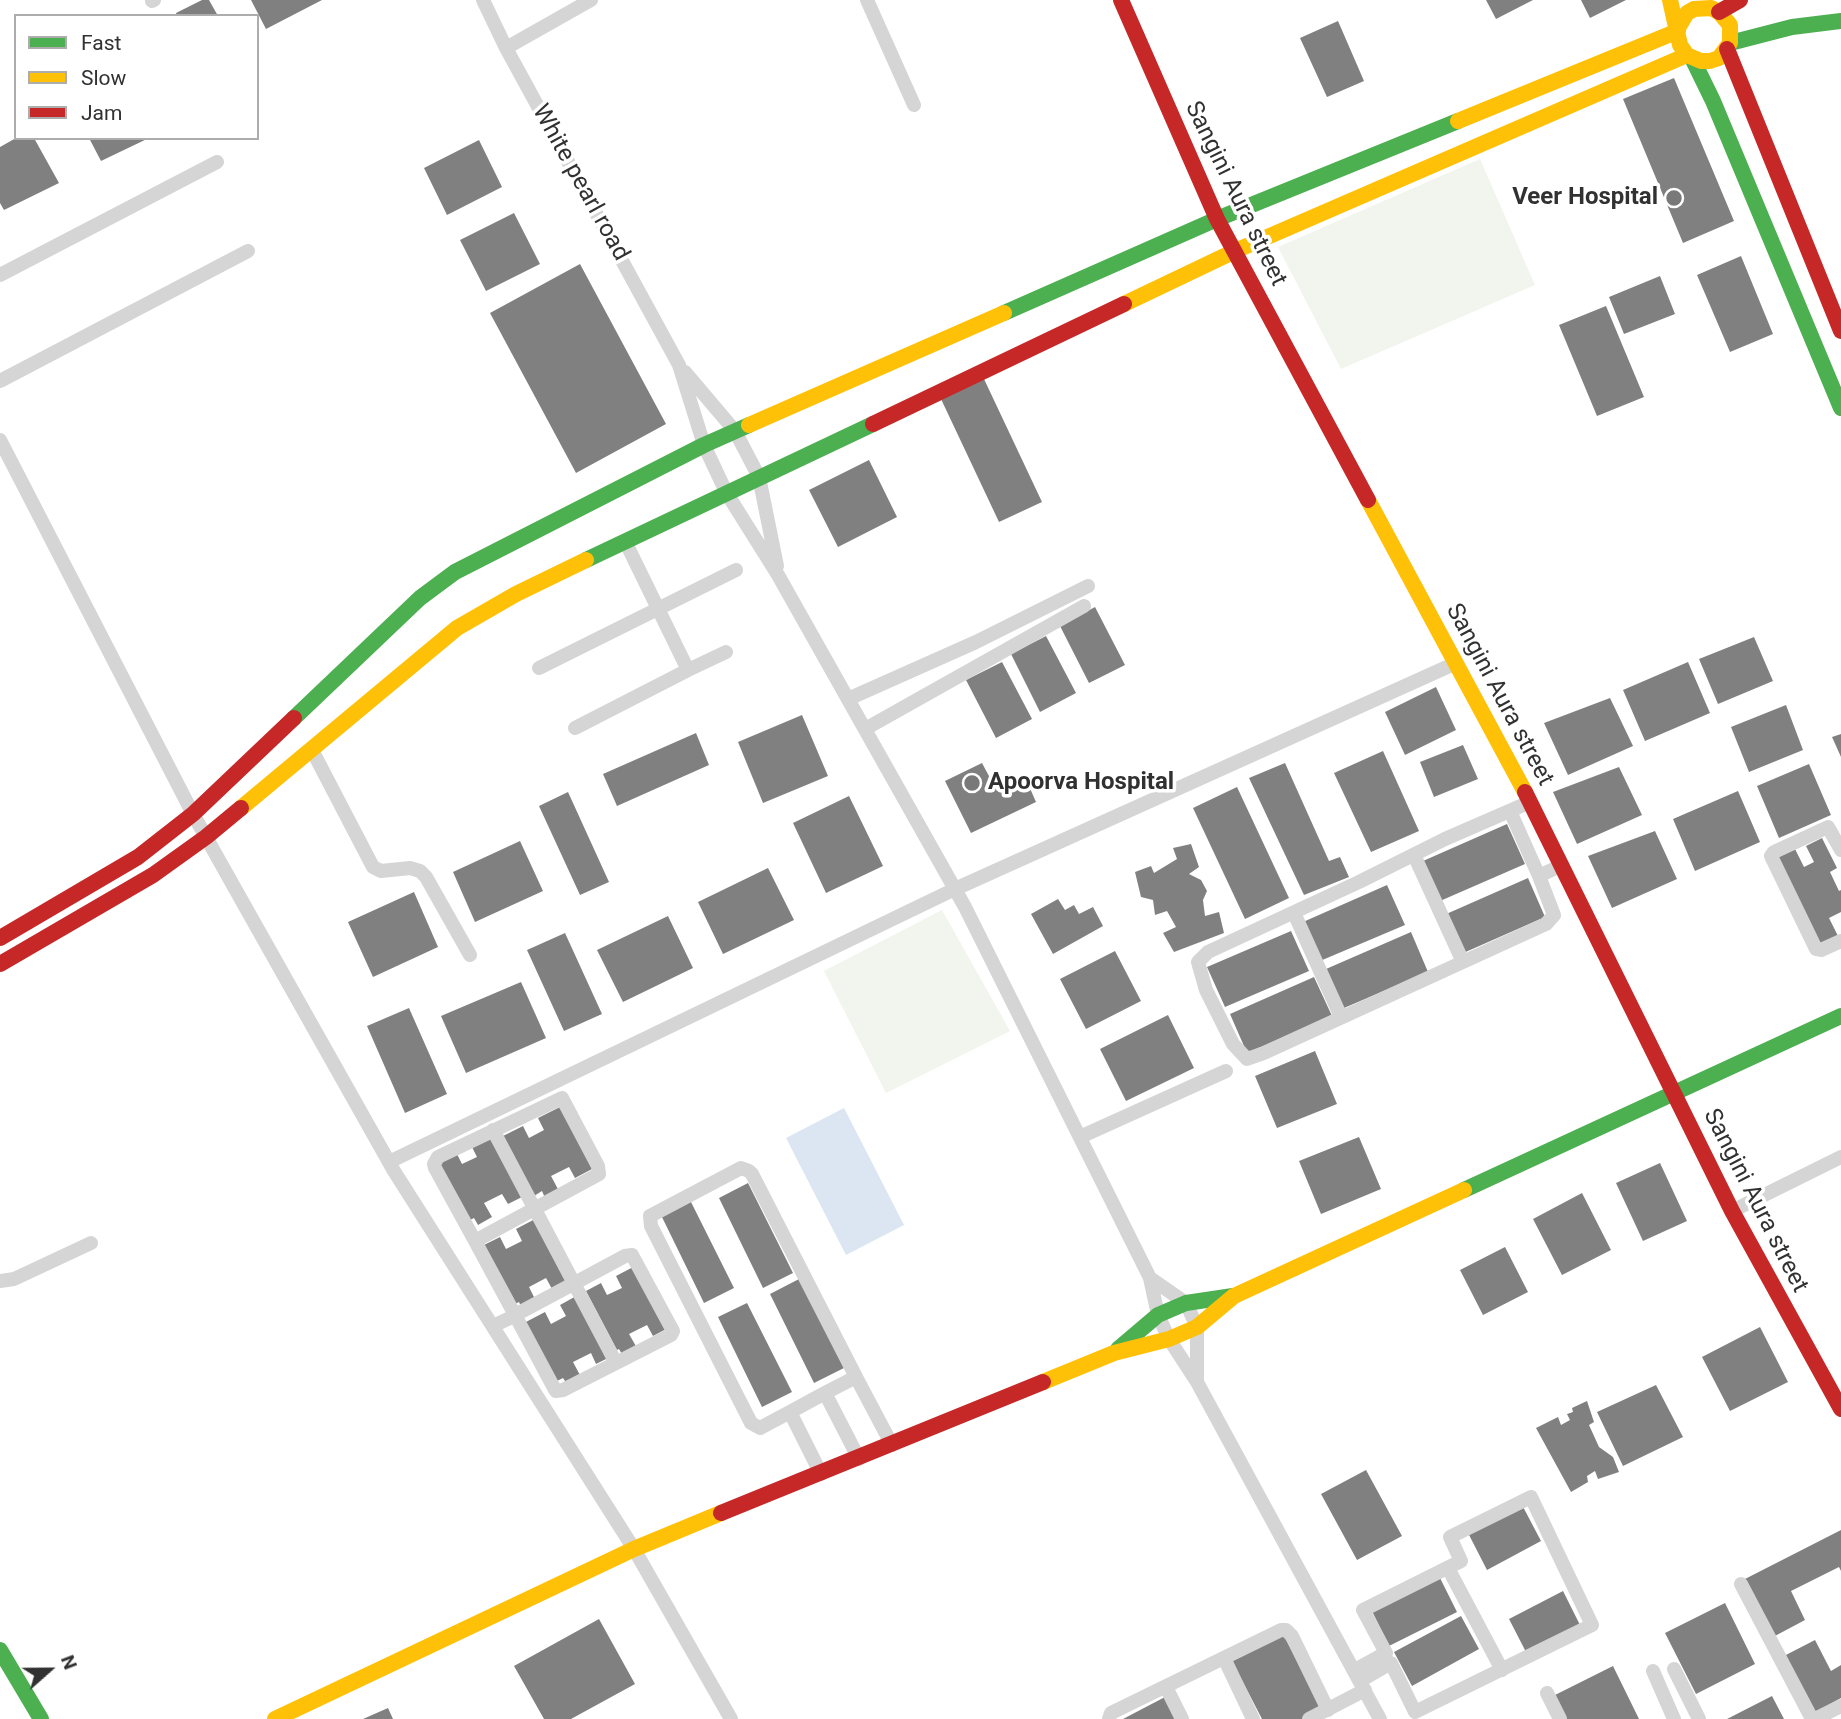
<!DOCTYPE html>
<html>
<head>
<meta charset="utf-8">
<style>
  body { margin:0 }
  #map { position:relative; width:1841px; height:1719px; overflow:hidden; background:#fff; font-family:Roboto,sans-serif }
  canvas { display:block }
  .legend { position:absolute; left:14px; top:14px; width:245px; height:126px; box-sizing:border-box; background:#fff; border:2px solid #adadad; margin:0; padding:9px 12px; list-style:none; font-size:21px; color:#313131 }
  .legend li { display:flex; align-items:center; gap:14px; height:35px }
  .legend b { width:35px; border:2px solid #adadad }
  .north { position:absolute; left:14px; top:1635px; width:70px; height:70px; -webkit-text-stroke:5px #fff; paint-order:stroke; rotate:69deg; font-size:19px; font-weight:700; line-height:28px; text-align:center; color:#313131 }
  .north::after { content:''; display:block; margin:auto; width:24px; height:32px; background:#313131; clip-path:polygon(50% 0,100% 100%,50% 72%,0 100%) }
</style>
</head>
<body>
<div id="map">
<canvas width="1841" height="1719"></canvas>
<ul class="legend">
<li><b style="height:9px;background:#4caf50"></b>Fast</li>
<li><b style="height:9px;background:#ffc107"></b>Slow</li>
<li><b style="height:9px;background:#c62828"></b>Jam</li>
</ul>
<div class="north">N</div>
</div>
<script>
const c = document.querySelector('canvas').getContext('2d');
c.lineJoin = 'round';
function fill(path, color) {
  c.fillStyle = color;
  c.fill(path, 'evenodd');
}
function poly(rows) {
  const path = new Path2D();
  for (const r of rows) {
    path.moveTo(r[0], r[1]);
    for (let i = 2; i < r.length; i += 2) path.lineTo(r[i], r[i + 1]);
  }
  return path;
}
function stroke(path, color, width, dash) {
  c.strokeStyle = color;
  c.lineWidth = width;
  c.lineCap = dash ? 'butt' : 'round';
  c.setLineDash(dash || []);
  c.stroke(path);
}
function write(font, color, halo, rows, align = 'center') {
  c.font = font + ' Roboto,sans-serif';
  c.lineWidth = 7;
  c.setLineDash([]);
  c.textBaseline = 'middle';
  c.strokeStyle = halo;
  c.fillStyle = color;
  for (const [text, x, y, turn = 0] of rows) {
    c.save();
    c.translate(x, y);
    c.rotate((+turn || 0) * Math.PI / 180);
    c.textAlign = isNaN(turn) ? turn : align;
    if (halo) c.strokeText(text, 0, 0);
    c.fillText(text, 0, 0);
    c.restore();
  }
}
const green = poly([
  [1480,159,1535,285,1341,369,1278,247],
  [942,910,1010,1031,886,1093,824,971]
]);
const water = poly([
  [844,1108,904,1225,846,1255,786,1138]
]);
const building = poly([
  [202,0,209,0,218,16,177,16,176,13],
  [251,0,322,0,266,29],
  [1486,0,1533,0,1496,19],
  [1581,0,1626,0,1590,18],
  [1338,21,1364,81,1327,97,1300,38],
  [1674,78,1734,221,1683,243,1623,99],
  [16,138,34,138,59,183,4,210,0,203,0,147],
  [89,138,149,138,101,161],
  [479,140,502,187,447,215,424,168],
  [514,213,540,264,486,291,460,240],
  [1741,256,1773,334,1730,352,1697,275],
  [580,264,666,424,576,473,490,313],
  [1660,276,1675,314,1624,334,1609,297],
  [1606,306,1644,397,1597,416,1559,325],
  [984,379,1042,502,999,522,941,399],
  [869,460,897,517,838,547,809,490],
  [1095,607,1125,665,1089,683,1060,626],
  [1046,636,1076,693,1040,712,1011,654],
  [1754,637,1773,681,1718,704,1699,659],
  [1002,662,1032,719,996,738,966,680],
  [1688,662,1710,713,1645,741,1623,690],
  [1436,687,1456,730,1405,755,1385,712],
  [1610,698,1633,746,1568,775,1544,723],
  [1786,705,1803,750,1749,772,1731,727],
  [802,715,828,776,763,803,738,742],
  [696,733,709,765,617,806,603,774],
  [1841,734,1841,757,1832,737],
  [1463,745,1478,779,1434,797,1420,762],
  [1383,751,1419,831,1371,852,1334,773],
  [982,763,997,791,1025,777,1036,802,971,833,945,781],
  [1285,763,1329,861,1340,857,1349,877,1304,895,1249,778],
  [1809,764,1831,815,1779,838,1757,786],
  [1619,767,1642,815,1577,844,1553,792],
  [1237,787,1289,898,1245,919,1193,808],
  [1738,791,1760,842,1695,871,1673,819],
  [568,792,609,882,580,895,539,806],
  [849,796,883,866,826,893,793,823],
  [1507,824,1525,864,1440,901,1423,861],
  [1655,831,1677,879,1612,908,1588,856],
  [1822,838,1837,868,1830,872,1839,891,1841,890,1841,912,1829,918,1838,936,1818,946,1775,859,1795,849,1804,867,1814,862,1806,846],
  [520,841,543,891,475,922,453,872],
  [1191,844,1199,867,1189,874,1201,880,1207,891,1203,900,1205,916,1219,912,1224,933,1174,952,1163,933,1176,927,1167,911,1155,915,1153,900,1141,897,1135,872,1151,866,1154,873,1177,859,1173,848],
  [768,868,794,920,723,954,698,902],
  [1528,878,1545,917,1461,954,1444,915],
  [1387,885,1405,925,1320,961,1303,922],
  [414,892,438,947,373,977,348,922],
  [1058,899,1065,910,1074,905,1079,914,1093,907,1103,926,1053,954,1031,914],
  [668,916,693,968,623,1002,597,950],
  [1291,931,1309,971,1225,1007,1207,967],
  [1411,932,1428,972,1344,1008,1326,969],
  [565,933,602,1014,564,1031,527,950],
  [1115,951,1141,1001,1086,1029,1060,979],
  [1314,977,1332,1016,1247,1053,1230,1014],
  [521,982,546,1038,466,1073,441,1016],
  [409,1008,447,1094,405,1113,367,1026],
  [1168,1015,1194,1068,1126,1101,1100,1049],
  [1315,1051,1337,1104,1277,1128,1255,1076],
  [560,1107,592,1169,575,1178,569,1167,551,1176,559,1191,545,1198,542,1191,534,1196,503,1136,523,1126,529,1138,544,1130,538,1118],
  [492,1134,524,1196,508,1204,502,1194,484,1203,492,1217,478,1225,474,1218,466,1222,435,1163,456,1152,462,1164,477,1157,471,1145],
  [1359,1137,1381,1189,1321,1214,1299,1161],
  [1660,1163,1687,1221,1643,1241,1616,1183],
  [748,1183,793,1273,763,1288,719,1198],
  [1582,1193,1611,1250,1562,1275,1533,1219],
  [689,1198,734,1288,704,1303,660,1213],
  [537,1218,569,1280,552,1289,546,1278,529,1287,536,1301,522,1309,519,1302,511,1306,480,1247,500,1237,506,1249,522,1241,516,1229],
  [1505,1247,1528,1292,1483,1315,1460,1270],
  [637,1265,670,1327,653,1336,647,1325,629,1334,637,1348,623,1356,619,1349,617,1350,586,1291,601,1283,607,1295,622,1288,616,1276],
  [799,1279,844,1368,814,1383,770,1294],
  [578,1295,610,1357,596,1364,591,1353,573,1362,581,1377,567,1384,563,1378,555,1382,524,1323,545,1312,551,1324,566,1316,560,1305],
  [747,1303,792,1392,762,1407,718,1317],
  [1760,1327,1788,1382,1730,1411,1702,1357],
  [1656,1385,1683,1437,1623,1466,1597,1412],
  [1587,1401,1594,1422,1589,1425,1599,1447,1613,1457,1619,1472,1598,1479,1595,1471,1587,1476,1588,1482,1571,1492,1536,1428,1558,1417,1561,1425,1570,1420,1567,1414,1573,1412,1572,1408],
  [1366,1470,1402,1536,1357,1560,1321,1494],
  [1521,1503,1541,1541,1487,1570,1467,1531],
  [1841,1530,1841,1571,1839,1567,1791,1591,1805,1620,1773,1637,1743,1580],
  [1440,1578,1457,1612,1389,1646,1372,1611],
  [1563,1591,1580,1625,1526,1652,1509,1619],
  [1725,1603,1755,1664,1696,1694,1665,1633],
  [1461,1616,1479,1649,1412,1686,1394,1652],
  [599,1619,635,1684,571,1719,544,1719,514,1666],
  [1283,1634,1322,1709,1302,1719,1262,1719,1232,1661],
  [1815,1640,1831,1671,1841,1665,1841,1698,1812,1714,1782,1657],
  [1613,1666,1639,1719,1565,1719,1553,1696],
  [1772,1696,1784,1719,1727,1719],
  [1165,1697,1176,1719,1123,1719],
  [388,1708,393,1719,363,1719]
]);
const street = poly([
  [483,0,506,48,679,365,704,445,726,492,778,575,965,907,1150,1278,1158,1315,1169,1339,1197,1382,1380,1719],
  [867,0,914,105],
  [152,1,154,0],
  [506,48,591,0],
  [0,275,217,162],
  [685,372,735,431,759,477,777,566],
  [0,381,248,251],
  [0,440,193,814,394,1171,634,1549,731,1719],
  [539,668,736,570],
  [688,670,726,652],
  [848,699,976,642,1088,586],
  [575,728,688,670,625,541],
  [865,729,1084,606],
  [312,750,373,867,381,871,410,868,420,871,426,877,470,955],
  [1530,802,1445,839,1359,882,1208,952,1198,962,1206,990,1233,1044,1247,1059,1264,1053,1546,924,1554,915,1539,876,1562,865],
  [1510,811,1539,876],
  [1841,850,1828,827,1774,852,1771,856,1816,949,1821,950,1841,941],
  [1414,855,1463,962],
  [1294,913,1341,1017],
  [493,1130,616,1363],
  [1080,1137,1226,1071],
  [389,1162,955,889,1456,663],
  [1732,1211,1841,1157],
  [475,1241,599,1174,598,1166,562,1098,438,1157,434,1164,435,1168,475,1241,515,1315,554,1388,556,1391,563,1390,671,1335,673,1331,632,1255,625,1256,573,1284,515,1315,512,1317,493,1326],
  [1150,1278,1186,1303,1197,1327,1197,1381],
  [0,1281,14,1279,91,1243],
  [856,1377,892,1445],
  [790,1412,825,1393],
  [821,1474,790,1412,760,1428,751,1423,651,1226,650,1216,741,1168,749,1171,752,1174,856,1377,825,1393,859,1459],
  [1448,1568,1502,1670],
  [1741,1584,1812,1719],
  [1224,1658,1253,1719],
  [1674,1669,1699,1719],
  [1355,1670,1386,1653,1363,1610,1461,1561,1450,1537,1531,1497,1592,1625,1415,1712,1391,1663,1360,1681],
  [1653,1671,1674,1719],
  [1166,1687,1182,1719],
  [1547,1693,1560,1719],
  [1109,1719,1111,1713,1281,1630,1286,1630,1292,1636,1328,1710],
  [1309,1719,1365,1690],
  [1815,1719,1841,1706]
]);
const fast = poly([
  [1730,43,1792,27,1841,21],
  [1692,58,1713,101,1841,408],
  [1004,313,1217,219,1458,121],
  [586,560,873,424],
  [294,718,420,598,455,572,704,445,749,425],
  [1464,1190,1841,1016],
  [1118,1349,1158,1315,1186,1303,1233,1296],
  [0,1650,41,1719]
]);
const slow = poly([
  [1670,0,1680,45,1687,55,1701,61,1710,61,1719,58,1730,43,1730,25,1719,12,1711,8,1694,9,1687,13,1678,28],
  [1458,121,1678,31],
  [1124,304,1235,251,1687,55],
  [749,425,1004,313],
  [1368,500,1525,792],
  [241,808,457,628,516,594,586,560],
  [1043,1382,1114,1353,1169,1339,1197,1327,1234,1296,1464,1190],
  [275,1719,634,1549,721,1513]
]);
const jam = poly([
  [1121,0,1217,219,1368,500],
  [1719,12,1740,0],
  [1727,49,1841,331],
  [873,424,1124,304],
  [1525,792,1732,1211,1841,1409],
  [0,938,138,857,193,814,294,718],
  [0,964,153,875,206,837,241,808],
  [721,1513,1043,1382]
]);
const markers = [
  [1674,198,9,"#797979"],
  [972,783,9,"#797979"]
];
const streetNames = [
  ["White pearl road",580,183,61],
  ["Sangini Aura street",1235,194,64],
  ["Sangini Aura street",1499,695,62],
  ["Sangini Aura street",1755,1201,63]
];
const poiNames = [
  ["Veer Hospital",1658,198],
  ["Apoorva Hospital",988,783,"left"]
];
fill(green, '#f1f5ed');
fill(water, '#dbe6f2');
fill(building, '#808080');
stroke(street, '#d5d5d5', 14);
stroke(fast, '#4caf50', 16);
stroke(slow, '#ffc107', 16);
stroke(jam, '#c62828', 16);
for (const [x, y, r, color] of markers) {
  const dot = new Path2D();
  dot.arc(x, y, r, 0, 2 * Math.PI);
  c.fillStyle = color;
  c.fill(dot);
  stroke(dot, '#fff', 2.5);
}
write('24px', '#313131', '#fff', streetNames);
write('bold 24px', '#313131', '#fff', poiNames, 'right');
</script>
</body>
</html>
